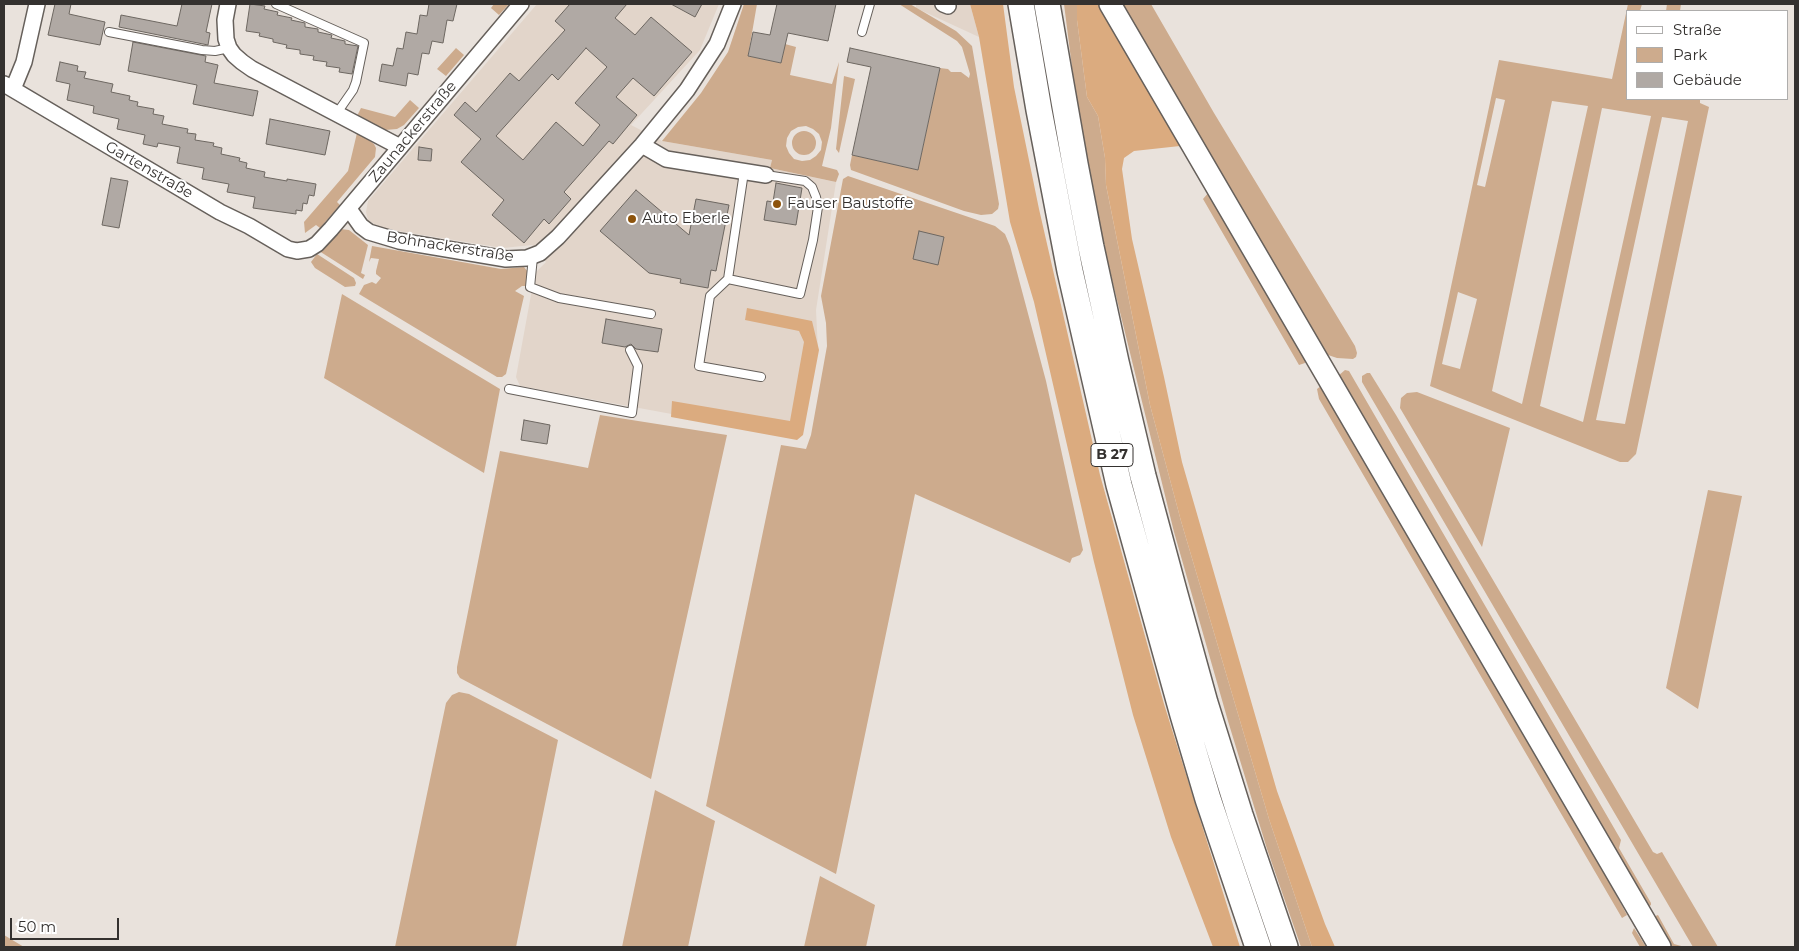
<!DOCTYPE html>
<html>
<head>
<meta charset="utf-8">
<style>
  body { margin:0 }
  #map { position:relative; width:1799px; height:951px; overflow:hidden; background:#e9e2dc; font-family:Montserrat,sans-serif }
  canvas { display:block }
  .frame { position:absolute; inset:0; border:5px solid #34312f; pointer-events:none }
  .legend { position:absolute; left:1626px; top:10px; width:162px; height:90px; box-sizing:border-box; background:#fff; border:1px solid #aeadac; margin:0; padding:6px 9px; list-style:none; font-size:15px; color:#34312f }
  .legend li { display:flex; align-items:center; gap:10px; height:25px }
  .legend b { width:25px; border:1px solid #aeadac }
  .scale { position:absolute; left:10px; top:918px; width:109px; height:22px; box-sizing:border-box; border:2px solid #34312f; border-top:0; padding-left:6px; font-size:15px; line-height:18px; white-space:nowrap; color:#34312f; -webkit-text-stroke:4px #fff; paint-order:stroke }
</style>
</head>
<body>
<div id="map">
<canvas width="1799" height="951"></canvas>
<div class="frame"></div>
<ul class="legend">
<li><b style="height:6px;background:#fff"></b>Straße</li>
<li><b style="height:14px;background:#cdab8d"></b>Park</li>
<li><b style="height:14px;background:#b0a9a4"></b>Gebäude</li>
</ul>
<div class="scale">50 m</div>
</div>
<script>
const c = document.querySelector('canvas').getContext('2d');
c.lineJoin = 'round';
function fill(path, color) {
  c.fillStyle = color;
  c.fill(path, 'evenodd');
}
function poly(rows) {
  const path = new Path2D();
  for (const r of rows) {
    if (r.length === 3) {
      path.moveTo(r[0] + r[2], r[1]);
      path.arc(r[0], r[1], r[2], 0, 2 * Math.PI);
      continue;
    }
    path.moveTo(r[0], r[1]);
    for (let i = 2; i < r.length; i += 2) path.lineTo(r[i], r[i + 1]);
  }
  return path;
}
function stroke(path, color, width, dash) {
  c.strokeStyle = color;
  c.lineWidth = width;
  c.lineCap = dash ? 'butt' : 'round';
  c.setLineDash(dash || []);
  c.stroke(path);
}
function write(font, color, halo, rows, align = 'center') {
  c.font = font + ' Montserrat,sans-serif';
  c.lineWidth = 4;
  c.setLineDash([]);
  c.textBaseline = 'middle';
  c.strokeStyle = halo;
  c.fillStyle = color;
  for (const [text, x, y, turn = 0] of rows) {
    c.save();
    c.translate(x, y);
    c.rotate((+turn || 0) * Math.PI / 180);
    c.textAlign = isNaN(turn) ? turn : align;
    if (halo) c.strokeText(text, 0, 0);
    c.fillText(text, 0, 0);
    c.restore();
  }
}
const built = poly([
  [537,4,719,4,700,50,631,125,662,141,772,160,770,168,836,182,816,310,818,350,796,437,520,386,516,377,535,273,546,262,532,245,503,248,380,228,368,220,366,212,368,201],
  [916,4,970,4,979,37,916,8]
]);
const green = poly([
  [494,4,509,4,499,15,491,8],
  [744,4,757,4,748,56,781,63,785,44,796,47,790,75,832,84,839,62,831,128,822,166,837,170,839,174,836,182,770,168,772,160,662,141,701,93,728,52],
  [806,126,813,129,819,134,822,142,821,150,816,156,810,160,802,161,794,159,789,153,786,146,787,138,791,131,798,127],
  [899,4,910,4,956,31,972,46,999,204,998,209,992,214,981,215,964,211,851,170,850,165,852,155,918,170,940,68,948,69,951,72,961,72,969,78,970,74,962,47,957,41],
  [1064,4,1077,4,1077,20,1087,97,1098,116,1105,158,1106,185,1150,405,1181,521,1269,819,1312,947,1301,947,1267,849,1228,721,1174,532,1106,255,1086,150,1074,83],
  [1121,4,1151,4,1214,113,1355,346,1357,353,1356,357,1353,359,1337,358,1325,354],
  [1628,4,1642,4,1640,11,1628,11,1628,99,1700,99,1700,103,1709,107,1636,454,1628,462,1620,462,1430,386,1499,60,1612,79],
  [1496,98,1505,100,1485,187,1477,185],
  [1552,101,1588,106,1522,404,1492,391],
  [1602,108,1651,116,1583,422,1540,406],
  [1662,117,1688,121,1625,424,1596,420],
  [1458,292,1477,299,1460,369,1442,364],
  [1667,4,1681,4,1680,11,1666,11],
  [456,48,464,55,446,76,437,69],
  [844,76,855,79,839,153,836,149],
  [410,100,419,108,404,125,397,129,385,130,357,116,361,108,395,117],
  [804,143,12],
  [357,133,365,137,374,144,376,148,375,157,337,202,340,205,320,228,316,225,305,233,304,222,348,171],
  [848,176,995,226,1005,234,1010,246,1046,381,1083,550,1080,555,1072,558,1070,563,915,494,836,874,706,806,781,445,806,449,811,435,827,346,826,323,821,296,843,179],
  [1209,192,1305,356,1305,363,1299,365,1203,199],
  [340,229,349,230,368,245,361,273,365,275,363,279,316,249],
  [372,246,501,269,524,267,528,272,527,286,522,286,515,291,524,296,506,374,502,377,497,377,359,294,364,285,372,282,376,284,381,278,376,274,376,271,379,259,371,258,369,262],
  [317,254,354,278,356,283,355,286,345,287,315,268,311,262],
  [342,294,500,389,484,473,324,378],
  [1345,370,1349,371,1621,840,1619,848,1651,903,1651,905,1648,907,1338,376],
  [1367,373,1370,373,1396,415,1653,852,1657,854,1662,852,1718,947,1693,947,1362,382,1362,376],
  [1321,386,1595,856,1627,915,1622,918,1319,399,1317,389],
  [1417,392,1510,428,1482,547,1400,408,1401,398,1407,393],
  [600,415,727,435,651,779,460,678,457,673,457,667,500,451,588,468],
  [1708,490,1742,496,1698,709,1666,688],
  [459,692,469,694,558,740,516,947,395,947,446,703,452,695],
  [655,790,715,821,688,947,622,947],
  [820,876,875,905,866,947,804,947],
  [1658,915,1674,944,1685,947,1671,947,1653,917],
  [1634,928,1646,947,1640,947,1632,933],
  [4,935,24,947,4,947]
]);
const forest = poly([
  [970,4,1003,4,1014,87,1039,209,1100,475,1164,704,1240,947,1213,947,1171,837,1133,715,1094,562,1034,302,1010,222,979,37],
  [1077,4,1098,4,1113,25,1180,146,1134,151,1124,158,1122,169,1132,239,1164,377,1182,462,1277,791,1325,924,1335,947,1312,947,1269,819,1181,521,1150,405,1106,185,1105,158,1098,116,1087,97,1077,20],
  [747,308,812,321,819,350,803,435,797,440,671,417,672,401,790,421,804,342,799,331,745,320]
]);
const building = poly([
  [55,4,71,4,69,14,105,22,100,45,48,35,55,4],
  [182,4,212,4,206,32,210,33,208,45,119,27,121,15,177,26,182,4],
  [250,4,265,6,264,9,278,12,277,15,292,18,291,20,305,23,305,27,318,29,318,32,332,35,331,38,345,41,345,44,358,46,352,74,339,72,340,68,326,66,327,62,313,60,314,56,300,54,300,50,286,48,287,45,273,42,273,39,259,36,260,33,246,31,250,4],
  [429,4,457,4,453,21,447,20,443,43,432,41,429,54,422,53,418,75,408,73,406,86,379,81,382,64,393,66,397,48,403,49,406,32,417,34,420,15,427,16,429,4],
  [570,4,627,4,615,18,635,35,651,17,692,52,654,96,633,78,616,97,637,115,613,144,609,141,564,192,571,199,549,224,544,219,524,243,492,215,504,200,461,162,481,139,454,115,465,102,476,112,510,73,519,81,565,30,555,21,570,4],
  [586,48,607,67,575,103,600,125,583,146,556,122,523,160,496,136,552,74,558,80,586,48],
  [671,4,702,4,695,17,671,4],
  [777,4,836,4,828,41,788,33,781,63,748,56,753,32,770,35,777,4],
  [133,42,206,56,205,62,218,65,214,83,258,91,253,116,193,104,197,85,128,71,133,42],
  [850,48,940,68,918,170,852,155,871,67,847,62,850,48],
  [60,62,78,66,77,71,86,72,84,78,113,84,111,92,130,96,129,100,138,102,137,106,154,109,153,114,164,116,162,124,188,129,187,133,196,134,195,140,214,143,213,146,222,148,221,154,240,158,239,161,247,163,246,168,265,172,264,177,287,181,287,179,316,184,314,196,309,195,307,204,303,203,302,211,296,210,296,214,253,208,255,197,227,192,229,184,202,179,204,168,177,163,180,147,158,143,157,147,143,144,145,135,117,129,119,119,93,113,94,106,67,100,70,84,56,81,60,62],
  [270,119,330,131,325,155,266,144,270,119],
  [419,147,432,149,431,161,418,160,419,147],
  [111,178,128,181,119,228,102,225,111,178],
  [776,183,802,188,796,225,764,220,767,201,773,202,776,183],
  [636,190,689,235,696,199,729,205,716,271,711,270,708,288,680,283,681,279,649,273,600,231,636,190],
  [919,231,944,237,938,265,913,259,919,231],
  [606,319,662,329,658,352,636,349,631,344,625,347,602,343,606,319],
  [524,420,550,425,547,444,521,440,524,420]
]);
const service = poly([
  [276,4,364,43,356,82,353,90,337,113],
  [109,32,202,50,215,51,229,48],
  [862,32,870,4],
  [744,172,728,279,800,294,813,240,818,207,816,197,812,187,805,181,766,175],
  [533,257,530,287,559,298,651,314],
  [728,279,710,296,699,366,761,377],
  [509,389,632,413,638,366,630,350]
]);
const minor = poly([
  [228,4,225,20,226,39,229,48,234,55,242,62,252,69,400,147],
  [943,4,948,6],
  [4,84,220,212,249,226,288,249,297,251,309,249,317,244,331,229,521,4],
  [13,89,24,62,37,4],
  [642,145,666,159,766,175],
  [349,209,361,226,369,232,399,241,506,259,527,258,540,253,558,237,642,145,687,90,717,44,733,4]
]);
const secondary = poly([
  [1110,4,1660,947]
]);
const trunk = poly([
  [1021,4,1039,110,1070,271,1119,485,1183,715,1208,799,1258,947],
  [1047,4,1075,164,1091,247,1116,362,1143,476,1174,591,1205,703,1240,815,1285,947]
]);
const markers = [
  [777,204,5,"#8d540d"],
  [632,219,5,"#8d540d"]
];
const shields = [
  [1112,455,42]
];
const shieldNames = [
  ["B 27",1112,455]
];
const streetNames = [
  ["Zaunackerstraße",413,132,-50],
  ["Gartenstraße",149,170,30],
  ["Bohnackerstraße",450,247,9]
];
const poiNames = [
  ["Fauser Baustoffe",787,204],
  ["Auto Eberle",642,219]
];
fill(built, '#e2d5ca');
fill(green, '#cdab8d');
fill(forest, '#dbab7f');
fill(building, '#b0a9a4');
stroke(building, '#6d6761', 1);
stroke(service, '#66605b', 10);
stroke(minor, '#66605b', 18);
stroke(secondary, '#66605b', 24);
stroke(trunk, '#66605b', 28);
stroke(service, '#fff', 8);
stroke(minor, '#fff', 15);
stroke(secondary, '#fff', 21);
stroke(trunk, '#fff', 25);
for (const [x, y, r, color] of markers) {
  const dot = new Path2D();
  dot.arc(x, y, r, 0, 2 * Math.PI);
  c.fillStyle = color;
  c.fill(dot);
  stroke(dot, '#fff', 2);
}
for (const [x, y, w] of shields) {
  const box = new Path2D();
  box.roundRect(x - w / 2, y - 11.5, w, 23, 4);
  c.fillStyle = '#fff';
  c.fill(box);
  stroke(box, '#34312f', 1);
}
write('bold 14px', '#34312f', null, shieldNames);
write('15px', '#34312f', '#fff', streetNames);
write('15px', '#34312f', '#fff', poiNames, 'left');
</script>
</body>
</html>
